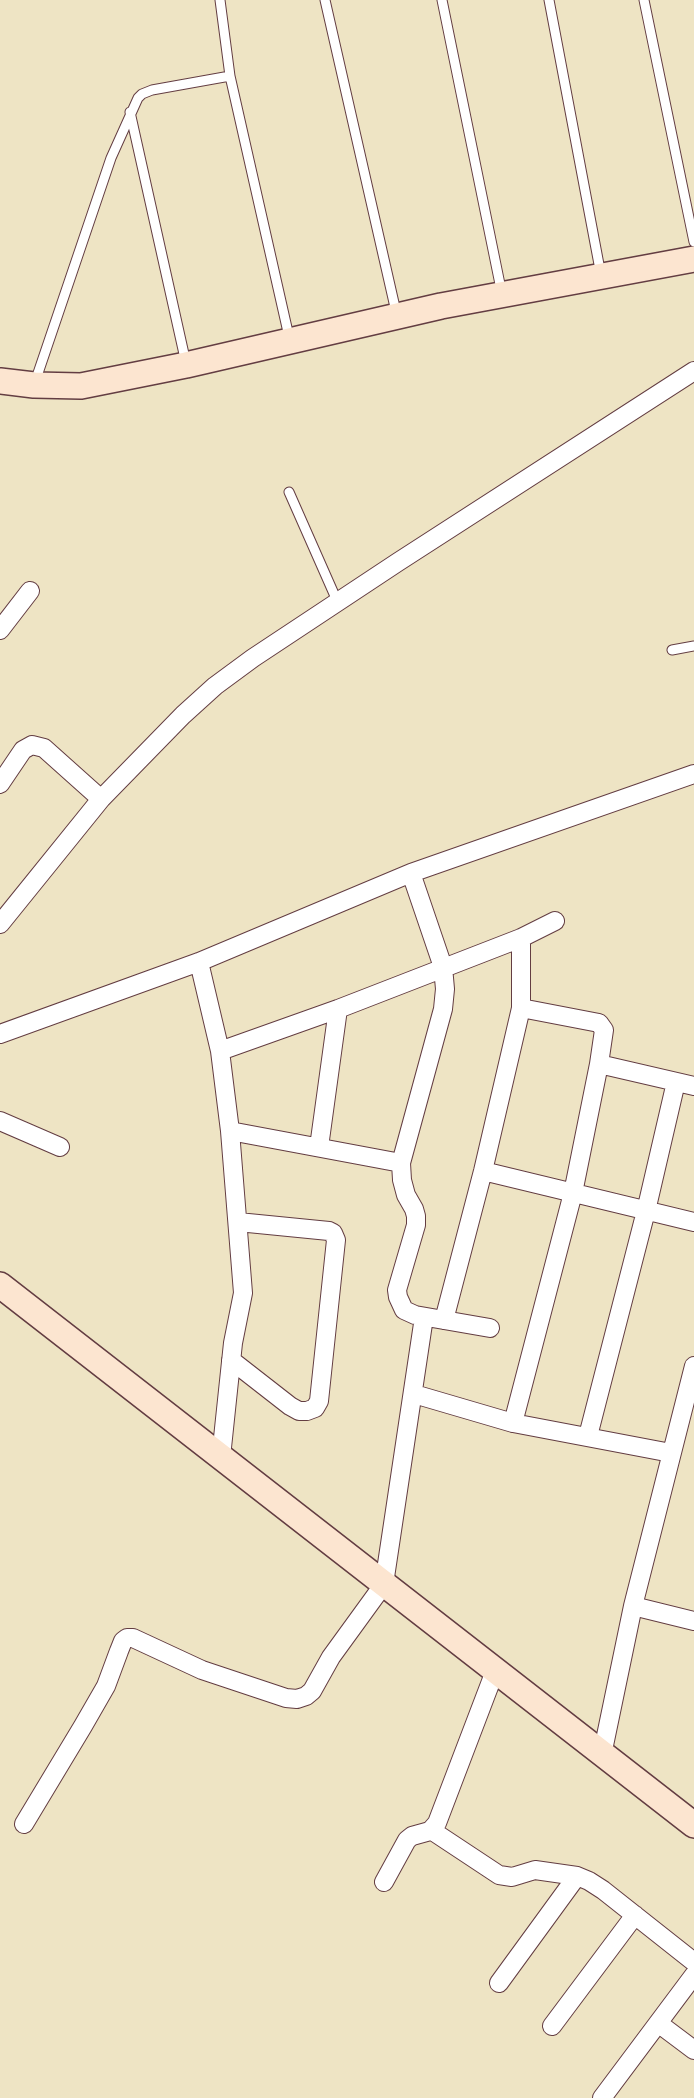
<!DOCTYPE html>
<html>
<head>
<meta charset="utf-8">
<style>
  body { margin:0 }
  canvas { display:block; background:#eee4c4 }
</style>
</head>
<body>
<canvas width="694" height="2098"></canvas>
<script>
const c = document.querySelector('canvas').getContext('2d');
c.lineJoin = 'round';
function poly(rows) {
  const path = new Path2D();
  for (const r of rows) {
    path.moveTo(r[0], r[1]);
    for (let i = 2; i < r.length; i += 2) path.lineTo(r[i], r[i + 1]);
  }
  return path;
}
function stroke(path, color, width, dash) {
  c.strokeStyle = color;
  c.lineWidth = width;
  c.lineCap = dash ? 'butt' : 'round';
  c.setLineDash(dash || []);
  c.stroke(path);
}
const lane = poly([
  [220,0,230,76,290,341],
  [325,0,397,316],
  [442,0,502,294],
  [549,0,601,275],
  [644,0,694,242],
  [130,112,186,363],
  [35,382,111,158,138,98,142,94,152,90,230,76],
  [289,492,338,603],
  [672,650,694,646]
]);
const street = poly([
  [0,630,30,591],
  [0,784,23,750,32,745,44,748,101,799],
  [411,873,443,967,445,989,443,1009,401,1163,402,1180,406,1195,414,1209,416,1216,416,1225,397,1290,398,1297,404,1310,415,1315,490,1328],
  [0,924,101,799,183,715,215,686,253,658,398,562,694,371],
  [199,962,220,1051,230,1131,401,1163],
  [521,1008,599,1023,604,1030,599,1064,694,1086],
  [0,1034,199,962,411,873,694,774],
  [220,1051,338,1009,521,938,555,921],
  [0,1121,60,1147],
  [319,1147,338,1009],
  [483,1171,694,1222],
  [444,1320,483,1171,521,1008,521,938],
  [231,1360,290,1406,299,1411,307,1411,315,1408,319,1401,336,1240,333,1233,329,1231,238,1222],
  [414,1394,513,1423,671,1453],
  [513,1423,573,1193,599,1064],
  [588,1436,646,1211,676,1082],
  [221,1457,233,1343,243,1293,230,1131],
  [633,1606,694,1621],
  [602,1755,633,1606,694,1366],
  [24,1824,83,1726,106,1686,119,1651,123,1641,127,1638,133,1638,202,1670,286,1698,297,1699,306,1696,312,1691,331,1657,384,1584,424,1317],
  [431,1830,499,1875,512,1877,535,1870,577,1876,589,1881,603,1890,694,1962],
  [384,1882,407,1840,412,1836,430,1831,437,1823,495,1671],
  [499,1983,577,1876],
  [658,2023,694,2050],
  [552,2026,635,1915],
  [602,2098,694,1975]
]);
const secondary = poly([
  [0,381,34,385,81,386,186,365,441,306,694,259],
  [0,1285,694,1825]
]);
stroke(lane, '#633d42', 11);
stroke(street, '#633d42', 20);
stroke(secondary, '#633d42', 28);
stroke(lane, '#fff', 9);
stroke(street, '#fff', 18);
stroke(secondary, '#fce5d0', 25);
</script>
</body>
</html>
